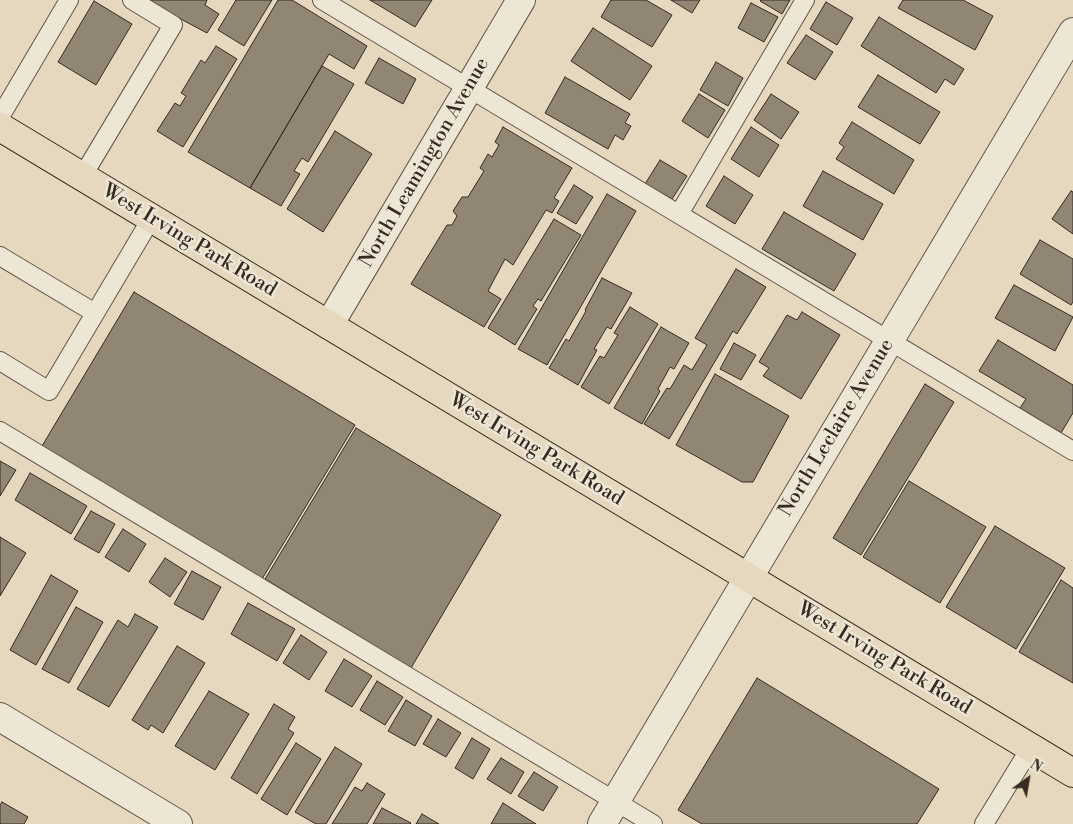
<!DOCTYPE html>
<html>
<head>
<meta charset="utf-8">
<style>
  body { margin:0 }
  #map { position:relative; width:1073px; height:824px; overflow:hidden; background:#e5d8bf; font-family:"Libre Bodoni",serif }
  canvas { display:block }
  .north { position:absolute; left:1003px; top:754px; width:50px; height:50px; -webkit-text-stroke:4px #eee6d5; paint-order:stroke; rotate:32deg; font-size:14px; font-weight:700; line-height:20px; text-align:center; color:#362b22 }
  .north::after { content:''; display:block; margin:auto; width:18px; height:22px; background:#362b22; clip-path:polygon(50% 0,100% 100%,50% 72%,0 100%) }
</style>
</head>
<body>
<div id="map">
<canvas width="1073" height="824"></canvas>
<div class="north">N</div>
</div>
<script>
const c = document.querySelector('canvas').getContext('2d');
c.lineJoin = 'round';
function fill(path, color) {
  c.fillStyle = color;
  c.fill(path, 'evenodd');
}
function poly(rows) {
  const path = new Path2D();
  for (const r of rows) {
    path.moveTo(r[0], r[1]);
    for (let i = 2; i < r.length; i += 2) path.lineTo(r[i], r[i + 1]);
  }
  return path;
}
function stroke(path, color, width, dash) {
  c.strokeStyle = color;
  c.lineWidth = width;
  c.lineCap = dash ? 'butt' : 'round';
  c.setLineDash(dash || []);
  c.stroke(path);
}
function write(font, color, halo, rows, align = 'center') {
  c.font = font + ' "Libre Bodoni",serif';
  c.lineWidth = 5;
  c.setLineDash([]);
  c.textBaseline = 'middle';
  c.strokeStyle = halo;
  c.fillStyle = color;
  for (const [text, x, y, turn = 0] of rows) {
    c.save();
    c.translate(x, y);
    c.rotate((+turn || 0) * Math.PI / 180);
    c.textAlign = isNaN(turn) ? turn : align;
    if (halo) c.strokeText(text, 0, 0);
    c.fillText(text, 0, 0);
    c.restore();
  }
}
const building = poly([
  [145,0,207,0,205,5,219,14,207,33,145,0],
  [236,0,272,0,244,46,218,30,236,0],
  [278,0,292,0,367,46,354,69,329,54,250,188,188,152,278,0],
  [370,0,432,0,415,27,370,0],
  [611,0,646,0,672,15,652,47,601,17,611,0],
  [671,0,700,0,692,13,671,0],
  [761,0,790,0,782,14,760,1,761,0],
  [903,0,963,0,993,16,975,50,898,8,903,0],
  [94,1,132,24,96,85,58,62,94,1],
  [826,2,853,18,837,45,810,29,826,2],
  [751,3,778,17,764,42,738,28,751,3],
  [879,17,964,69,954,85,945,79,936,93,861,46,879,17],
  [593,28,652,66,630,100,571,61,593,28],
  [806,35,833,52,815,80,787,63,806,35],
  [216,46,237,59,183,147,157,131,175,103,180,106,186,96,181,93,201,60,205,63,216,46],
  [379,58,416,79,403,104,365,83,379,58],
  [716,62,743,78,728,106,700,90,716,62],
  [322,66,354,84,308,162,302,158,294,171,300,174,281,206,250,188,322,66],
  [878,75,940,112,920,144,858,107,878,75],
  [565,77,630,114,625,123,631,126,623,140,615,135,608,149,545,113,565,77],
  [699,94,725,110,708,138,682,121,699,94],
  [771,94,799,112,781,139,754,120,771,94],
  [852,122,914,160,894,194,836,159,844,147,839,143,852,122],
  [503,127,572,168,554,198,559,201,552,213,546,210,513,265,505,259,488,291,501,299,484,327,411,284,447,225,452,225,457,216,453,211,462,197,468,197,484,171,480,168,488,154,492,157,499,145,495,142,503,127],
  [751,127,779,145,759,177,731,159,751,127],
  [335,131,372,154,323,232,287,209,335,131],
  [660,160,687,176,672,199,645,184,660,160],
  [823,171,883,204,863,240,803,206,823,171],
  [724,176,753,195,735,224,706,206,724,176],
  [574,185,593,197,576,224,557,213,574,185],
  [1071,191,1073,192,1073,234,1052,219,1071,191],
  [607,194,636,211,547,365,518,349,607,194],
  [784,212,856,254,834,291,762,249,784,212],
  [554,219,581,235,541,301,538,299,533,306,537,309,515,345,488,328,554,219],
  [1040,240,1073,259,1073,302,1071,305,1020,274,1040,240],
  [736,269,766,287,737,334,733,331,669,439,644,424,667,388,670,389,684,365,692,370,707,345,695,338,736,269],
  [602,278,632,293,611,329,607,327,594,349,597,350,578,385,549,368,566,339,569,341,586,311,585,310,602,278],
  [1014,285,1073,317,1055,351,995,318,1014,285],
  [134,292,355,425,262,579,42,446,134,292],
  [630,307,658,324,609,404,581,387,600,356,604,358,618,335,614,333,630,307],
  [802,312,840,335,801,399,763,376,769,368,759,362,787,315,797,320,802,312],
  [661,327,689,343,674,369,670,367,658,389,660,391,642,424,614,408,661,327],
  [998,340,1073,385,1073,413,1061,433,1020,408,1026,399,979,371,998,340],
  [734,343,756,355,741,380,720,369,734,343],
  [715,374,789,416,753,482,742,482,676,445,715,374],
  [925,384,954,402,861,555,833,538,925,384],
  [356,428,501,515,411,668,265,579,356,428],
  [0,461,16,470,0,496,0,461],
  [30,473,87,506,71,534,15,500,30,473],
  [909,481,986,527,940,603,863,557,909,481],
  [91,511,115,524,99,553,74,539,91,511],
  [995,526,1065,568,1016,649,946,607,995,526],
  [123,529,146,544,129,572,105,557,123,529],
  [0,537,26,553,0,596,0,537],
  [165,558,187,572,170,597,149,582,165,558],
  [192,571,221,587,203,620,174,604,192,571],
  [51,575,78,591,36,665,10,650,51,575],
  [1061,580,1073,588,1073,683,1019,652,1061,580],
  [248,603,295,629,277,661,231,634,248,603],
  [76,607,103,622,69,683,42,669,76,607],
  [135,614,158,627,109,707,77,689,118,620,128,627,135,614],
  [301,635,327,652,309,680,283,663,301,635],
  [177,646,205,663,163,733,151,725,148,730,132,720,177,646],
  [344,659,372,676,352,707,325,691,344,659],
  [757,678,939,789,917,824,702,824,678,810,757,678],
  [377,681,403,697,385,725,360,710,377,681],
  [209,691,249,714,215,770,175,746,209,691],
  [406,700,432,716,415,746,388,731,406,700],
  [274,704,295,717,288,729,294,733,257,794,231,778,274,704],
  [438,719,461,733,446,757,423,744,438,719],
  [472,738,490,749,473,779,455,768,472,738],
  [296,743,321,759,287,815,261,799,296,743],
  [335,747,362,764,326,824,316,824,295,812,335,747],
  [501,758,524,772,511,794,487,779,501,758],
  [534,772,558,787,543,811,518,796,534,772],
  [367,783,385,794,367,824,332,824,355,787,362,791,367,783],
  [2,802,28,817,24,824,0,824,0,805,2,802],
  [503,803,536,824,491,824,503,803],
  [382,808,411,823,410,824,373,824,382,808],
  [422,814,439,824,416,824,422,814]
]);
const lane = poly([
  [322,0,1073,451],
  [0,117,69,0],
  [82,177,173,25,132,0],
  [679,214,805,0],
  [0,256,95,313],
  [0,361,49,391,151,219],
  [0,431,653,824],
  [984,824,1031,747]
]);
const street = poly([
  [329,325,521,0],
  [0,717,178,824],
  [602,824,1073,32]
]);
const primary = poly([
  [0,127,1073,773]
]);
const streetNames = [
  ["North Leamington Avenue",425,163,-60],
  ["West Irving Park Road",189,241,31],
  ["North Leclaire Avenue",837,428,-59],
  ["West Irving Park Road",536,450,31],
  ["West Irving Park Road",884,659,31]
];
fill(building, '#918574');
stroke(building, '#362b22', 1);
stroke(lane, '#625649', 20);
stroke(street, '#625649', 30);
stroke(primary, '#362b22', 30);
stroke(lane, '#eee6d5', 18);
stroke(street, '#eee6d5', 28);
stroke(primary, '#e5d8bf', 28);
write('20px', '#362b22', '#eee6d5', streetNames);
</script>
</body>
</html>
